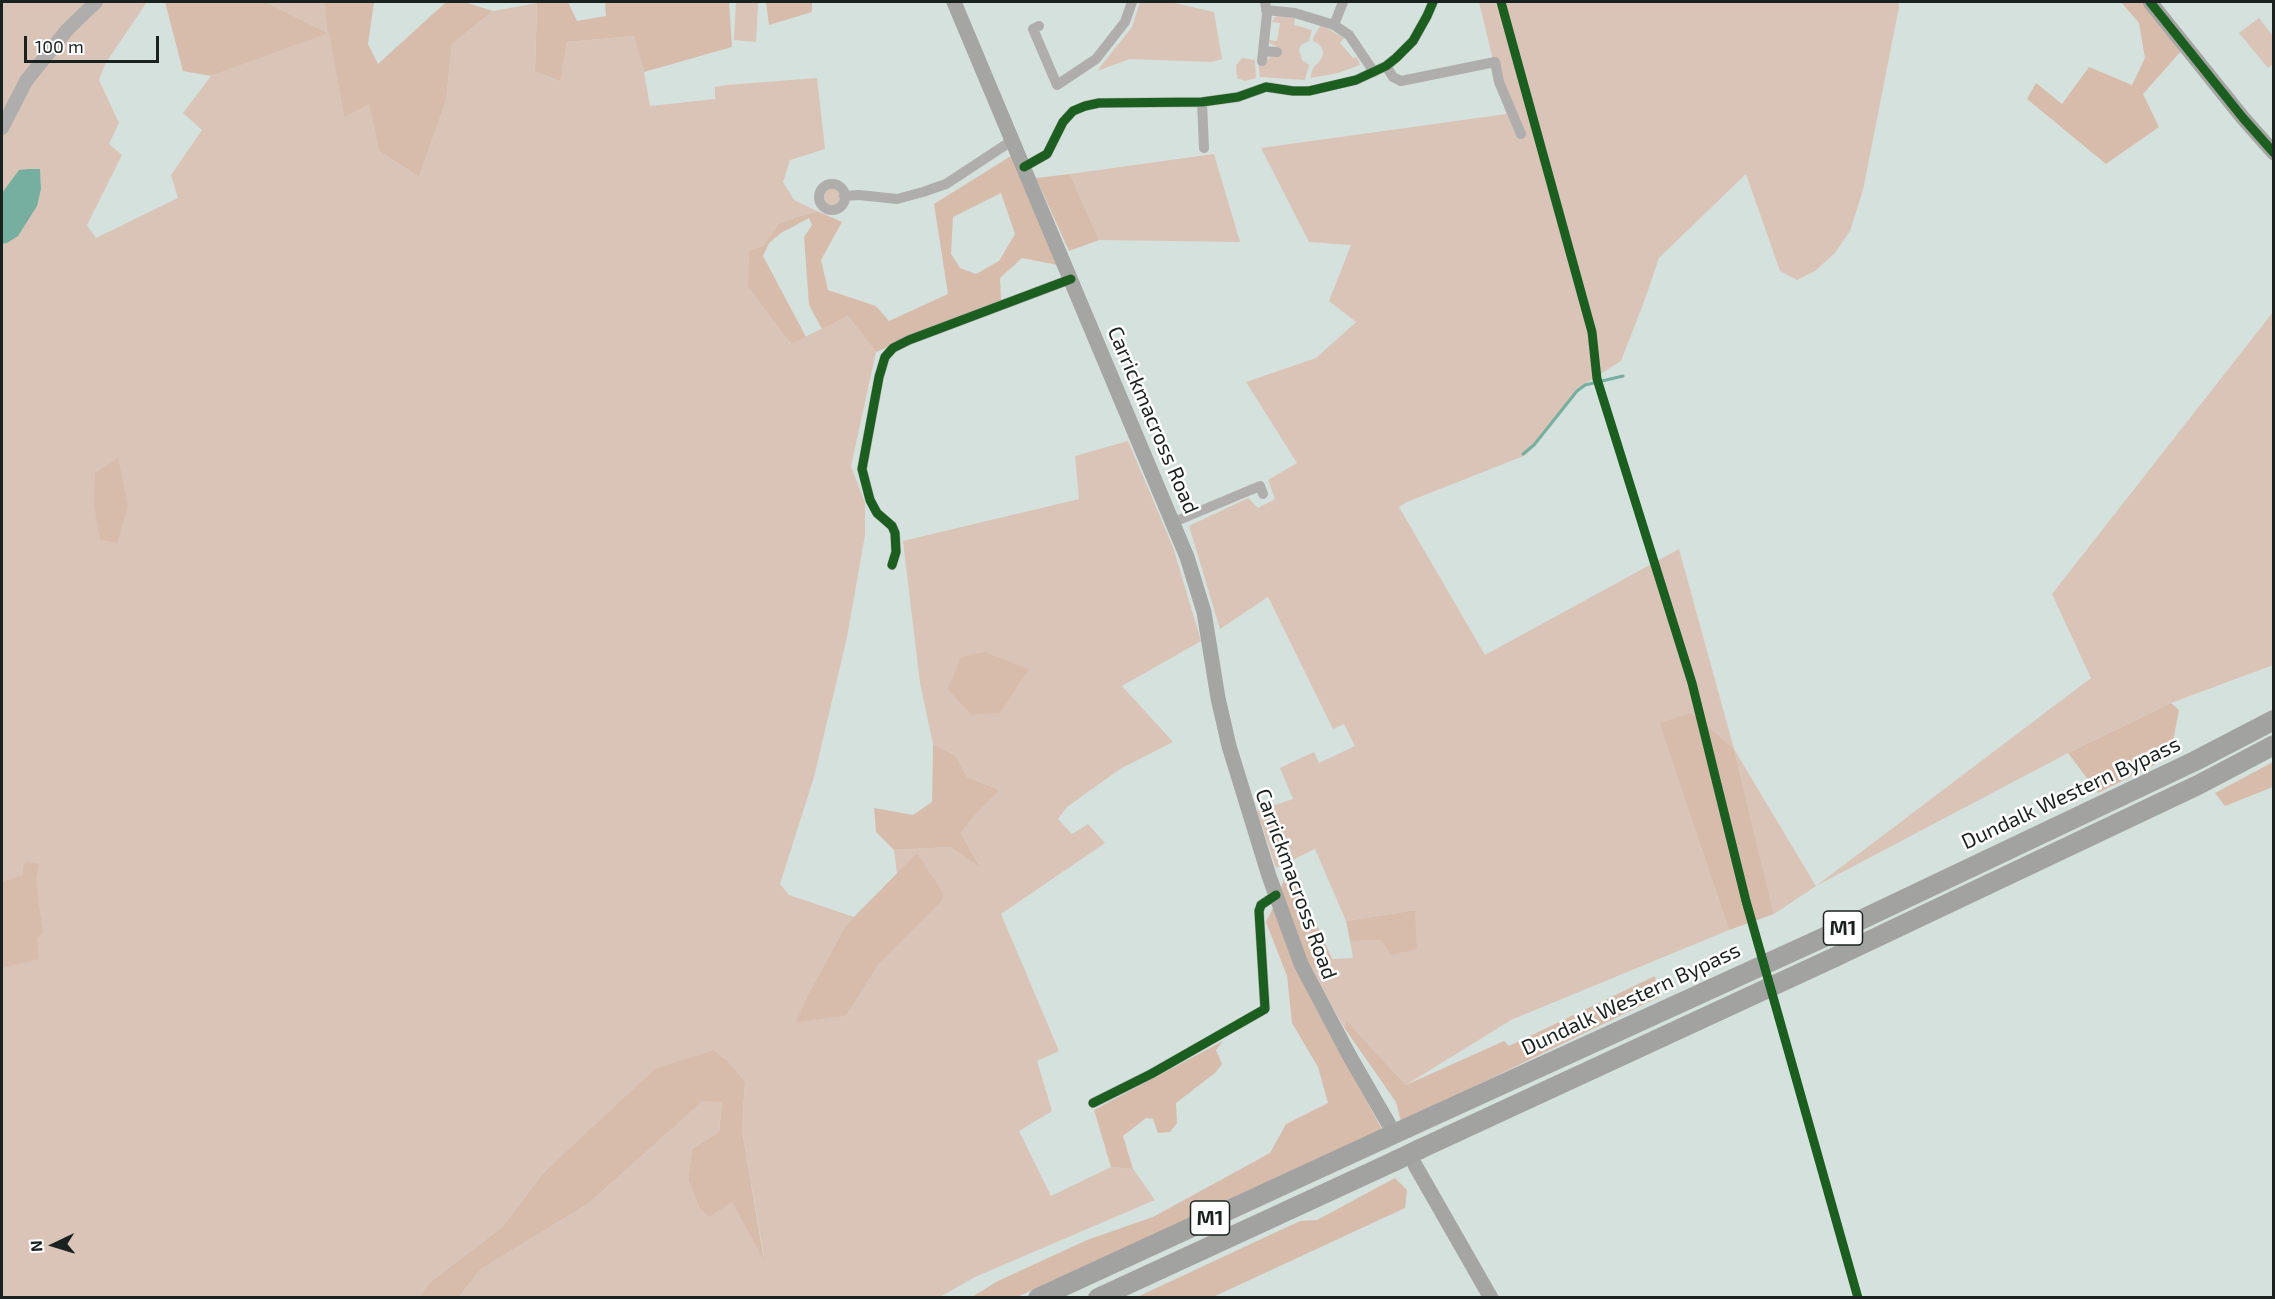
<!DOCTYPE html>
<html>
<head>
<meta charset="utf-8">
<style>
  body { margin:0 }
  #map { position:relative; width:2275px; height:1299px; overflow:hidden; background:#d5e1dd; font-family:"Exo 2",sans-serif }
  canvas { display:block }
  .frame { position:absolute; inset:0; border:3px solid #1a221f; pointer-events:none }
  .north { position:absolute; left:24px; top:1215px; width:60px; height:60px; -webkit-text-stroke:4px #fff; paint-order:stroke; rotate:266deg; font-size:16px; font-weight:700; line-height:24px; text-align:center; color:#1a221f }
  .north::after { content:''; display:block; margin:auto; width:21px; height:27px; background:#1a221f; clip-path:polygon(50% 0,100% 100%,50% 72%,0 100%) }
  .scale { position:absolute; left:24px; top:36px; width:135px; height:27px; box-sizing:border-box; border:3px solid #1a221f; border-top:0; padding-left:8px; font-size:18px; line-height:21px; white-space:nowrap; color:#1a221f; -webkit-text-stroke:4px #fff; paint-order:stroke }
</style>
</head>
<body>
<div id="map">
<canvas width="2275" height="1299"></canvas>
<div class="frame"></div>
<div class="north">N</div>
<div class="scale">100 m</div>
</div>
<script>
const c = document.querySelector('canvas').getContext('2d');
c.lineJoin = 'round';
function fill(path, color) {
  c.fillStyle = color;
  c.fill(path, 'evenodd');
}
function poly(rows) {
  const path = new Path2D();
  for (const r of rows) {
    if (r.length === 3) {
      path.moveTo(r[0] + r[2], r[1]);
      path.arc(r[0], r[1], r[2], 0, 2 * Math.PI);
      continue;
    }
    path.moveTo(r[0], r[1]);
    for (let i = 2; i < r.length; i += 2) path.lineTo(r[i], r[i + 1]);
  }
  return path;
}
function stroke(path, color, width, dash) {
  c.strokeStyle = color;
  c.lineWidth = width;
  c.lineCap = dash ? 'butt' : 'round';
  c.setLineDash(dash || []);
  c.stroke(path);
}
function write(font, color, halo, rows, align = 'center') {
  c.font = font + ' "Exo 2",sans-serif';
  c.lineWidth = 5;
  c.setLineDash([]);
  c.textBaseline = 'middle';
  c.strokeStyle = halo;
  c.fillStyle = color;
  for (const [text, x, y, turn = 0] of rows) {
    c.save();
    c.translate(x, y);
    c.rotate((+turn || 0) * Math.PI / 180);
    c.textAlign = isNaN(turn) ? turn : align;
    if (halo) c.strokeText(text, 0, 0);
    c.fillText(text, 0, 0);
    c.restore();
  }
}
const green = poly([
  [2,2,147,2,105,64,99,80,119,123,109,144,122,155,87,225,96,238,178,198,171,175,202,130,183,113,211,76,328,33,266,2,324,2,344,117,369,103,379,151,419,177,446,101,452,44,493,11,537,3,535,72,559,81,567,42,635,36,644,72,650,106,715,99,715,87,727,85,817,78,825,149,790,160,783,182,794,200,817,211,779,223,763,246,749,250,790,344,848,316,876,352,851,466,865,503,865,535,847,637,814,777,780,884,789,895,854,917,846,925,807,996,797,1021,846,1016,879,964,941,902,917,854,897,874,894,850,950,847,979,865,961,833,977,813,1000,790,967,777,956,756,933,744,920,683,903,541,1079,499,1075,456,1128,441,1173,547,1201,641,1122,686,1173,742,1120,769,1067,807,1058,819,1072,834,1088,824,1105,843,1001,914,1059,1051,1037,1061,1052,1111,1019,1131,1051,1196,1111,1167,1133,1169,1155,1200,975,1277,940,1297,459,1297,481,1269,588,1204,703,1101,722,1101,719,1132,692,1149,688,1180,699,1207,732,1202,764,1257,742,1130,745,1082,713,1050,655,1070,545,1171,502,1227,429,1283,419,1297,2,1297,2,244,7,243,41,189,40,170,2,193],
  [736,2,758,2,756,42,734,40],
  [1140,2,1170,2,1214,12,1222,59,1211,62,1130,59,1097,71,1132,27],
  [1479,2,1898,2,1899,7,1863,190,1850,231,1835,253,1815,271,1797,280,1780,271,1746,174,1659,258,1645,299,1621,361,1578,388,1526,455,1407,502,1399,507,1485,655,1679,549,1734,749,1816,886,2091,678,2052,594,2273,312,2273,665,2171,703,2068,753,1816,886,1774,914,1734,749,1659,723,1729,930,1511,1020,1406,1085,1346,1020,1345,1029,1311,969,1332,959,1353,958,1350,941,1382,940,1415,910,1346,921,1315,849,1276,868,1257,811,1293,799,1280,768,1314,752,1319,763,1355,746,1344,724,1333,729,1268,597,1220,629,1189,526,1248,498,1258,508,1275,499,1268,480,1297,463,1246,382,1316,358,1356,322,1329,301,1351,245,1309,242,1261,148,1506,114],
  [1279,16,1295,18,1294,25,1312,30,1309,41,1301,45,1299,50,1302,60,1309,65,1305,80,1260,77,1258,62,1265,62,1279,48,1268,42,1269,40,1277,41,1280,23,1272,22,1275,17],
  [2259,18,2273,36,2273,64,2268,68,2239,33],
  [1321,25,1344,38,1340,43,1353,58,1357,57,1360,65,1338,73,1310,78,1313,68,1322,58,1323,53,1322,48,1319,44,1313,41,1313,38],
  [1242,58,1255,60,1256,78,1245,81,1237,78,1236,65],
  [1214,154,1240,242,1099,240,1070,174],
  [832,197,8]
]);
const forest = poly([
  [165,2,266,2,328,33,324,2,374,2,368,44,378,64,446,2,464,2,493,11,452,44,446,101,419,177,379,151,369,104,344,117,329,33,211,76,183,71],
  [544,2,568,2,577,21,606,16,605,2,729,2,732,47,644,72,634,36,567,42,560,81,535,72,537,3],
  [766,2,812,2,812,12,769,25],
  [2121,2,2145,2,2182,50,2143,94,2159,127,2106,164,2027,99,2036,83,2062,104,2089,67,2132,85,2145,58,2139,23],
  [1011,156,1058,265,1022,258,1000,278,1001,300,876,352,848,316,822,329,809,305,804,237,812,225,809,218,781,233,769,243,763,256,806,337,791,344,748,286,749,250,763,246,779,223,817,211,842,222,821,260,828,290,876,306,889,321,948,294,934,204],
  [1001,193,1015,234,999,261,976,274,960,268,951,254,953,217],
  [1070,174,1099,240,1069,251,1036,178],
  [118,458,128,506,117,543,100,540,94,505,95,473],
  [984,652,1029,669,1000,713,971,715,948,689,961,657],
  [2171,703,2179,710,2170,757,2098,793,2068,753],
  [1691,713,1734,749,1774,914,1729,930,1659,723],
  [933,744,956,756,967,777,1000,790,977,813,961,833,980,867,950,847,894,850,876,832,874,808,913,815,932,802],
  [2273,762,2273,787,2225,806,2215,793],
  [917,853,943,893,941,902,879,964,846,1016,796,1022,807,996,846,925],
  [26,862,39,864,36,881,43,933,37,938,39,959,2,968,2,882,23,875,23,867],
  [1293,871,1332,959,1311,969,1297,937,1281,888,1285,876],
  [1273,908,1309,995,1383,1131,1017,1297,970,1298,998,1281,1087,1240,1153,1217,1270,1153,1286,1124,1328,1103,1318,1067,1292,1023,1287,976,1266,922],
  [1415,910,1417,949,1391,955,1382,940,1350,941,1346,921],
  [1655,976,1659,997,1401,1122,1396,1102,1345,1029,1346,1020,1406,1085,1504,1041,1509,1046],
  [1223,1041,1216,1050,1222,1064,1215,1073,1176,1103,1177,1123,1170,1132,1158,1133,1153,1119,1146,1118,1123,1136,1133,1169,1111,1167,1094,1110],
  [713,1050,727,1061,745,1082,742,1130,764,1260,732,1202,709,1217,699,1207,688,1180,692,1149,719,1132,722,1102,703,1101,588,1204,481,1269,459,1297,419,1297,429,1283,502,1227,545,1171,655,1069],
  [1395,1178,1407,1190,1405,1208,1213,1297,1137,1297,1300,1221,1317,1220]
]);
const water = poly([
  [28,169,40,169,41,189,37,206,18,236,7,243,2,244,2,193,19,170]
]);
const stream = poly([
  [1523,454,1534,445,1577,391,1585,385,1623,376]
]);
const minor = poly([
  [1266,10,1295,13,1334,25,1349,35,1374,72],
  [1334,25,1343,2],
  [1039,26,1033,29,1057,85,1096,59,1125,22,1132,2],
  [1263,51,1277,52],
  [1262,61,1267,14,1265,2],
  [1386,66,1393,77,1401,81,1495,62,1499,82,1521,134],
  [1202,102,1204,148],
  [1024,167,1047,154,1063,122,1073,111,1085,106,1099,103,1202,102,1238,97,1266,87,1293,91,1309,91,1356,80,1386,66,1396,58,1413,41,1427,16,1433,2],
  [832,197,13],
  [844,196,859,195,897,199,923,192,946,184,1013,140],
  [1174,522,1260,486,1263,494],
  [892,565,896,552,895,533,892,526,877,513,870,500,862,469,879,377,885,357,893,348,909,340,1071,279],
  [1093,1103,1151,1074,1265,1009,1259,911,1261,905,1276,895]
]);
const tertiary = poly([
  [2,128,26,81,67,30,96,2]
]);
const secondary = poly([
  [954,2,1187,557,1204,612,1218,698,1229,746,1269,876,1301,964,1349,1055,1391,1128],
  [2150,2,2243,118,2274,153],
  [1415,1165,1491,1298]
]);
const motorway = poly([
  [1407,1128,1829,935,2195,761,2274,720],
  [1420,1149,1833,958,2198,785,2274,745],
  [1038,1298,1383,1139],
  [1098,1298,1395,1161]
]);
const motorwayBridge = poly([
  [1383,1139,1407,1128],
  [1395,1161,1420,1149]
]);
const cycleway = poly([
  [1501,2,1592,332,1597,379,1692,683,1746,901,1858,1298],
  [2150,2,2243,118,2274,153],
  [1024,167,1047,154,1063,122,1073,111,1085,106,1099,103,1202,102,1238,97,1266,87,1293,91,1309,91,1356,80,1386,66,1396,58,1413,41,1427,16,1433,2],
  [892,565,896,552,895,533,892,526,877,513,870,500,862,469,879,377,885,357,893,348,909,340,1071,279],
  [1093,1103,1151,1074,1265,1009,1259,911,1261,905,1276,895]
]);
const shields = [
  [1843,928,39],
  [1210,1218,39]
];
const shieldNames = [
  ["M1",1843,928],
  ["M1",1210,1218]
];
const streetNames = [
  ["Carrickmacross Road",1153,420,67],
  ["Dundalk Western Bypass",2071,793,-25],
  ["Carrickmacross Road",1296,884,70],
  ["Dundalk Western Bypass",1631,999,-25]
];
fill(green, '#dac4b7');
fill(forest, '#d7bcac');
fill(water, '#76afa0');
stroke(stream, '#76afa0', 3);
stroke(minor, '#afaead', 10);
stroke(tertiary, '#afaead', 14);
stroke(secondary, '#a5a5a3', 15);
stroke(motorway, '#a2a2a1', 20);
stroke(motorwayBridge, '#a2a2a1', 20);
stroke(cycleway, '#1b5e20', 9);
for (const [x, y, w] of shields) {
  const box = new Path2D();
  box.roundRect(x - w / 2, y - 17, w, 34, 4.5);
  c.fillStyle = '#fff';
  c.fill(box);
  stroke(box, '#1a221f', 1.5);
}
write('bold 20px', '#1a221f', null, shieldNames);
write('21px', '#1a221f', '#fff', streetNames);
</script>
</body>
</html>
